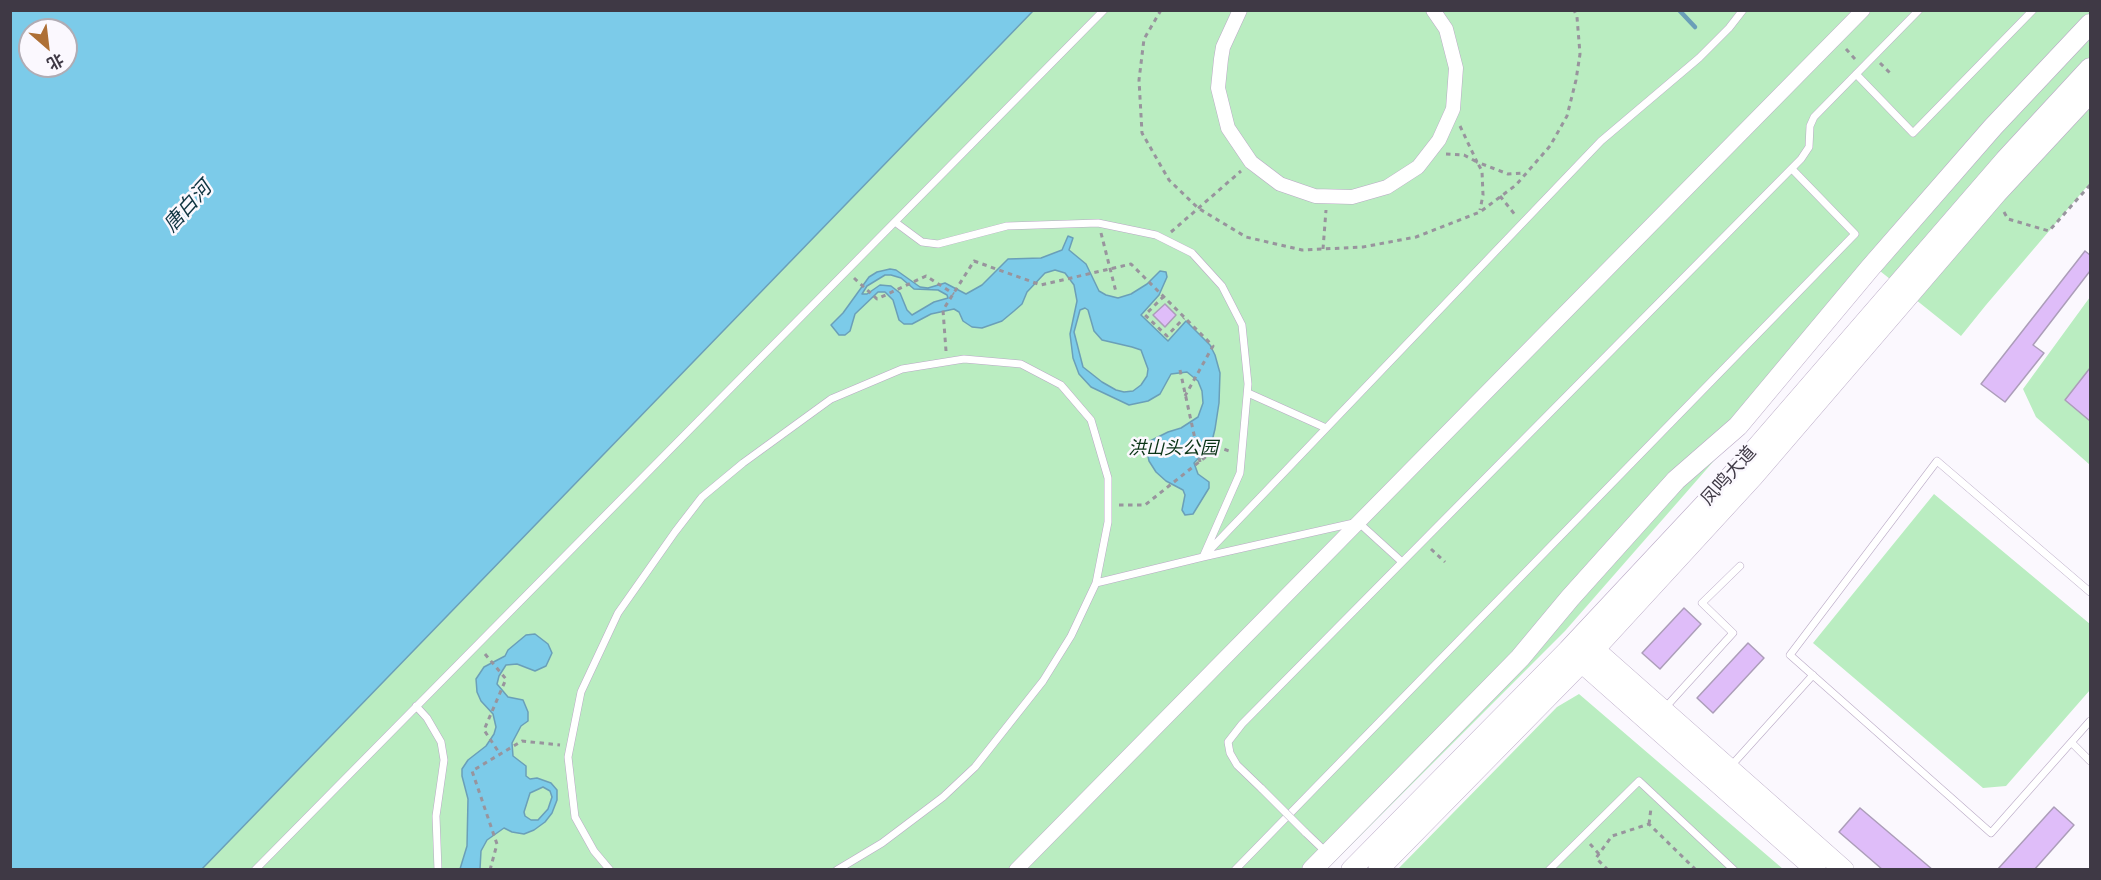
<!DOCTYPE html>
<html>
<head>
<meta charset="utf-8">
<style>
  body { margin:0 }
  #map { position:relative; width:2101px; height:880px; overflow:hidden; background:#fbf8fe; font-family:"PT Serif","Noto Sans SC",serif }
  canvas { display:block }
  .frame { position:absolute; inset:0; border:12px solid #3f3945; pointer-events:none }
  .north { position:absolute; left:18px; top:18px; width:60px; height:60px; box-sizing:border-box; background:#fbf8fe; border:2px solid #b0acb4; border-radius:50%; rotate:152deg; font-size:16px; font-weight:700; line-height:24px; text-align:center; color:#3f3945 }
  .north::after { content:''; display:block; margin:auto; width:21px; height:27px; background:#ae7036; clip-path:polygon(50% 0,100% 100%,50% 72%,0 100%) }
</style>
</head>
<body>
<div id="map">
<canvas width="2101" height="880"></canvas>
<div class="frame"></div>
<div class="north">北</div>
</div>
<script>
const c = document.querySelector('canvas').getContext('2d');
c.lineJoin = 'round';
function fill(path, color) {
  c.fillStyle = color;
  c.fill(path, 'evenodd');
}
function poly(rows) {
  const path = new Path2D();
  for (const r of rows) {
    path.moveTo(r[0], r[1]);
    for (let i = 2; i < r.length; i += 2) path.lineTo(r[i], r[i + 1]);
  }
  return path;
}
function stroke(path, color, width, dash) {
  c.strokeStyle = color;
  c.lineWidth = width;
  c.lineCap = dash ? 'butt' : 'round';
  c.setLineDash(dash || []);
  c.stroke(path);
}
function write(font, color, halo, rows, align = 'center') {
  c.font = font + ' "PT Serif","Noto Sans SC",serif';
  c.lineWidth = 5;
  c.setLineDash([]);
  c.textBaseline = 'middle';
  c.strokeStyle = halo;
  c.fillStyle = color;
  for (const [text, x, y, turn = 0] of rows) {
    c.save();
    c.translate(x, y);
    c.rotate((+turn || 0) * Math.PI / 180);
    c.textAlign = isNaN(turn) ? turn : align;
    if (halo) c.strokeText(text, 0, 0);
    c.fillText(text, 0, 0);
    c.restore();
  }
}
const green = poly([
  [1033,11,2090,11,2090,183,1986,305,1961,336,1880,271,1565,631,1327,869,201,870],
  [2090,297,2090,465,2036,417,2023,389],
  [1934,494,2090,624,2090,690,2006,786,1983,788,1813,643],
  [1579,694,1783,869,1397,870,1557,707]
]);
const water = poly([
  [10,11,11,10,1033,11,201,870,11,869,10,11],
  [30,30,66,30,66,66,30,66,30,30],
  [1068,236,1073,238,1069,250,1086,264,1099,291,1106,295,1118,298,1131,294,1147,284,1160,271,1166,272,1167,277,1159,295,1141,315,1168,341,1186,321,1210,345,1215,355,1220,373,1219,403,1215,429,1211,445,1194,463,1198,474,1209,482,1209,488,1193,514,1185,515,1182,510,1185,495,1183,490,1166,481,1156,472,1149,461,1147,452,1150,441,1168,432,1181,428,1198,417,1203,403,1202,391,1198,381,1187,372,1171,374,1160,394,1148,401,1129,405,1091,387,1079,374,1073,358,1070,334,1077,301,1074,285,1065,273,1055,270,1045,273,1027,292,1022,304,1014,311,1002,321,982,328,972,327,963,321,959,312,954,309,931,314,912,324,904,324,899,320,893,300,885,292,878,292,855,314,850,331,845,335,839,335,831,325,843,313,869,277,877,272,890,269,896,270,920,287,928,288,945,283,966,294,982,285,1008,259,1041,258,1062,250,1068,236],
  [885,275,891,275,901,278,914,289,938,290,947,295,948,298,934,302,912,315,907,310,900,293,891,286,880,285,867,294,862,294,867,286,885,275],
  [1085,308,1088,310,1094,331,1102,340,1132,347,1141,350,1148,369,1147,376,1141,385,1133,391,1124,392,1116,390,1102,382,1083,367,1074,332,1080,310,1085,308],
  [535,634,548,644,552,653,546,666,535,671,517,664,506,665,499,676,497,684,508,697,523,700,528,712,528,721,521,726,512,743,513,756,526,766,526,776,530,779,537,778,551,783,557,790,557,800,552,813,545,822,534,830,524,834,512,832,504,828,487,840,481,851,480,869,460,869,467,846,468,799,462,776,462,769,468,760,486,746,494,734,496,727,493,714,481,701,477,692,476,679,484,667,505,656,508,650,526,635,535,634],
  [543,787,550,791,552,797,548,809,538,820,531,820,525,816,524,812,530,793,543,787]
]);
const stream = poly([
  [1679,10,1695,27]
]);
const building = poly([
  [2085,251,2090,255,2090,271,2033,345,2044,353,2005,402,1981,384,2085,251],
  [1165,304,1176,315,1165,327,1153,315,1165,304],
  [2090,368,2090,421,2065,400,2090,368],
  [1684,608,1701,624,1660,669,1642,653,1684,608],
  [1748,643,1764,658,1713,713,1697,698,1748,643],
  [2054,807,2074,825,2034,870,1997,870,2054,807],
  [1860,808,1933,870,1883,870,1839,832,1860,808]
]);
const path = poly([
  [1161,10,1144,39,1139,80,1142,133,1169,180,1198,208,1246,237,1302,250,1363,247,1416,237,1480,212,1516,185,1550,146,1567,116,1576,80,1580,54,1577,17,1574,10],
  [1846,49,1855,59],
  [1880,63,1891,74],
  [1460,126,1477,162,1508,174,1525,173],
  [1446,154,1464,155,1477,162,1482,171,1483,195,1480,210],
  [1500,196,1516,216],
  [2004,212,2008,219,2049,231,2090,185],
  [1171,232,1241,171],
  [1101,233,1116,292],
  [1323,249,1326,210],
  [854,278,877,299,926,276,954,294],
  [1164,296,1145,315,1167,336,1184,318],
  [946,351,943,310,974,261,1041,285,1131,264,1213,346,1185,396],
  [1180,370,1200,462],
  [1119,505,1145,505,1218,447,1232,452],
  [1431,549,1445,562],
  [485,654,506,679,484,730,500,754],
  [1649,824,1651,808],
  [1590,844,1599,854],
  [490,870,497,844,472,771,522,741,560,745],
  [1608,870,1596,858,1612,836,1649,824,1696,870]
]);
const lane = poly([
  [1856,74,1913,133,2033,10],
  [895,222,922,242,938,244,1007,226,1098,223,1156,235,1192,253,1222,286,1242,325,1248,384,1240,473,1203,557,1096,583],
  [1248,393,1326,428],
  [1402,562,1358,522,1203,557,1601,141,1699,58,1729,28,1743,10],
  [2090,592,1937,461,1790,655,1991,833,2090,721],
  [416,706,427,718,441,742,444,760,436,816,438,870],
  [1664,709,1733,633,1702,603,1740,566],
  [2072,743,2090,761],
  [1730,767,1813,675],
  [1262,789,1237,765,1230,753,1228,742,1242,724,1801,159,1809,147,1810,126,1814,117,1919,10],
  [1305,832,1327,853],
  [255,870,1104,10],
  [610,870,594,851,575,817,568,757,581,692,618,613,675,532,702,497,743,463,831,399,902,369,964,359,1021,364,1061,385,1091,420,1108,478,1108,522,1096,583,1071,636,1043,681,975,767,943,797,882,843,837,870],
  [1235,870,1855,234,1792,169],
  [1549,870,1639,781,1734,870]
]);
const street = poly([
  [1240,10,1223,47,1221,59,1218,88,1228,128,1251,162,1280,184,1315,196,1352,197,1387,187,1418,167,1439,140,1453,109,1456,68,1446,29,1433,10],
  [1016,870,1863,10]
]);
const secondary = poly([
  [1585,641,1844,870],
  [1572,654,1816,870],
  [1312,870,1520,658,1570,598,1676,480,1738,426,1870,268,1993,127,2090,24],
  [1351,870,1568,650,1741,465,2005,160,2090,68],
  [1378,870,1594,650,1753,477,1997,193,2090,93]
]);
const laneBridge = poly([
  [1262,789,1305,832]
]);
const parkNames = [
  ["洪山头公园",1173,449]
];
const streetNames = [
  ["凤鸣大道",1729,476,-48]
];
const waterNames = [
  ["唐白河",188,207,-48]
];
fill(green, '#baedc1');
fill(water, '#7ccbe9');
stroke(water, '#6a9fb8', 1.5);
stroke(stream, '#6a9fb8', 4.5);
fill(building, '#dfbdf9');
stroke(building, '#ac9db9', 1.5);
stroke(lane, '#b9a9c5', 8);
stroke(street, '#b9a9c5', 15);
stroke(secondary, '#b9a9c5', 21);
stroke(path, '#98949d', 3, [4.5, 4.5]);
stroke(lane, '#fff', 7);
stroke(street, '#fff', 14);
stroke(secondary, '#fff', 20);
stroke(laneBridge, '#b9a9c5', 8, []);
stroke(laneBridge, '#fff', 7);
write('italic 18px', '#093315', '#fbf8fe', parkNames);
write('18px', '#3f3945', '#fbf8fe', streetNames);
write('italic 20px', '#0f3441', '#fbf8fe', waterNames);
</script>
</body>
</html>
